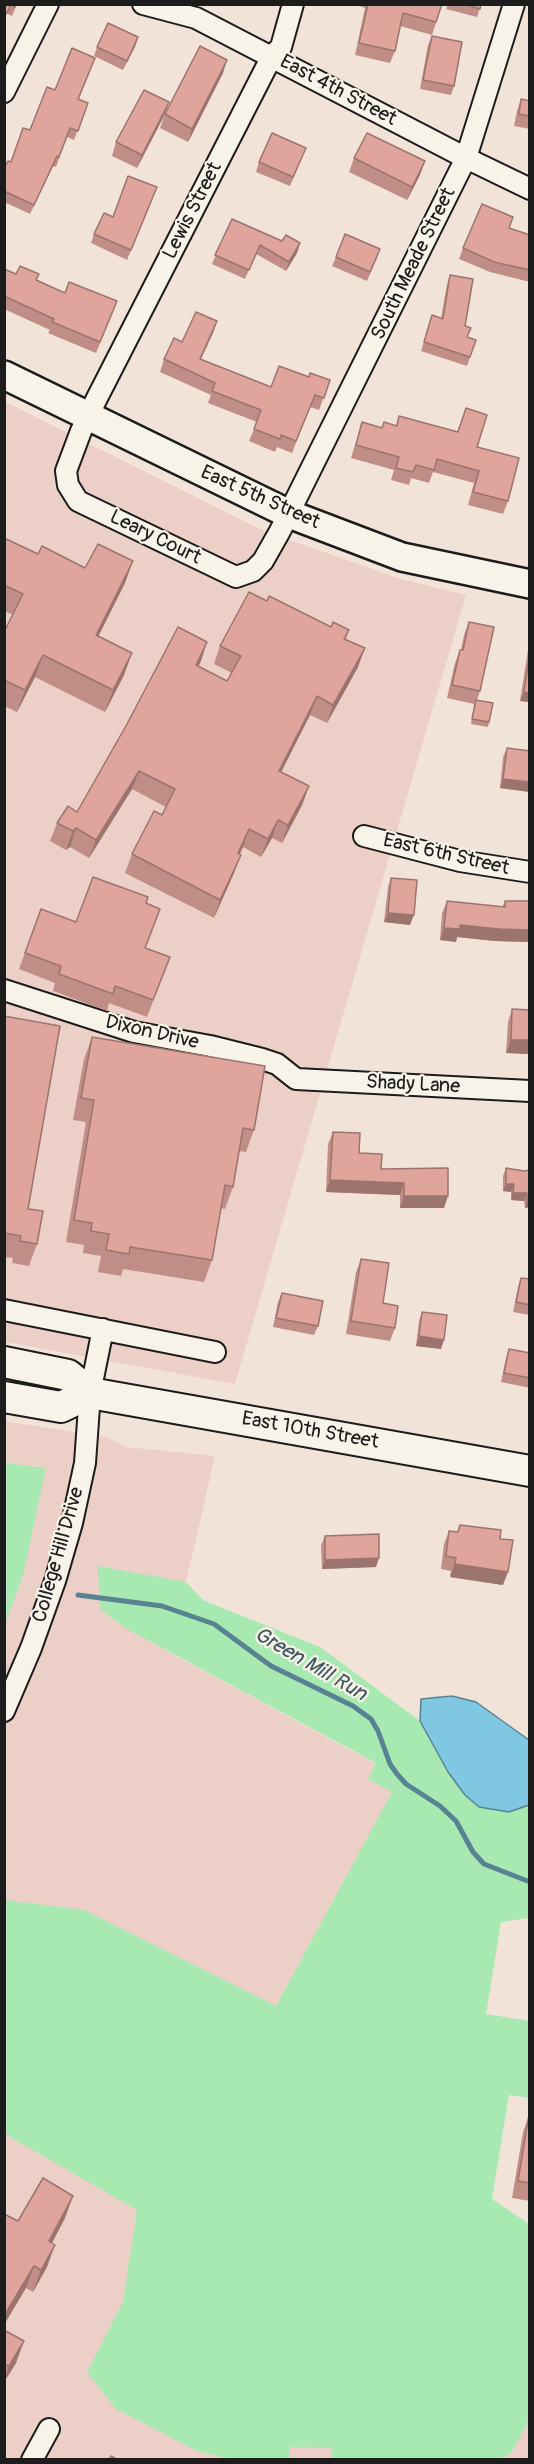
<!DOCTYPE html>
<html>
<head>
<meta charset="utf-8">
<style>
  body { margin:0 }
  #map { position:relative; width:534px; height:2464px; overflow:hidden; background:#f2e3d9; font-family:Pangolin,sans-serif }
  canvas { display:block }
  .frame { position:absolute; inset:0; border:6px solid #1c1c1c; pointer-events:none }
</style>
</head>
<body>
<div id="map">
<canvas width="534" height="2464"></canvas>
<div class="frame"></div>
</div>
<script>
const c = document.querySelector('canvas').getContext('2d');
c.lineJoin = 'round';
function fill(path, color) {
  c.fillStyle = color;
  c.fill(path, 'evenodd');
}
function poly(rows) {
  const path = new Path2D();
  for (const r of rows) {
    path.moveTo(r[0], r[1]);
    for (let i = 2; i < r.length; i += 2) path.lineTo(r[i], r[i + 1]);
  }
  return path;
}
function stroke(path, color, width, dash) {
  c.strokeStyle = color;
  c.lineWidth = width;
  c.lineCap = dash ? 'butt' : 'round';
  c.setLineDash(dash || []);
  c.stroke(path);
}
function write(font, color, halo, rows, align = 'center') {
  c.font = font + ' Pangolin,sans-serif';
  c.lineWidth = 4.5;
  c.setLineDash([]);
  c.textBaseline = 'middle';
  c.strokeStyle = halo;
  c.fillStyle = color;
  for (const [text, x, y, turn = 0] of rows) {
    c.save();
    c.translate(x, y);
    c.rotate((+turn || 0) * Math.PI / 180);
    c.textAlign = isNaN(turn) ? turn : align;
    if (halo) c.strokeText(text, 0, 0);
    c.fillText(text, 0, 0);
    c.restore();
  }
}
const built = poly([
  [4,401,264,531,398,578,466,595,235,1384,5,1342],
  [4,1421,106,1437,126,1447,215,1456,186,1582,165,1650,376,1764,393,1792,276,2006,529,2365,529,2459,5,2459]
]);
const green = poly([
  [5,1463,46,1468,23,1576,5,1624],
  [98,1566,186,1582,203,1600,320,1647,420,1721,448,1772,465,1795,479,1807,509,1812,529,1805,529,1918,501,1922,486,2014,529,2021,529,2098,509,2095,492,2199,529,2224,529,2407,527,2424,511,2453,499,2460,332,2460,332,2448,289,2447,289,2459,229,2459,197,2451,116,2409,87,2372,123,2302,137,2210,5,2134,5,1900,84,1910,276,2006,392,1792,368,1779,376,1763,127,1629,100,1609]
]);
const water = poly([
  [452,1696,476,1702,529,1740,529,1805,509,1812,479,1807,465,1795,448,1772,420,1721,421,1699,452,1696]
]);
const stream = poly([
  [78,1595,162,1606,214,1624,271,1666,353,1706,371,1719,378,1731,390,1764,397,1774,406,1784,440,1806,456,1821,473,1852,484,1864,530,1882]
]);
const street = poly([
  [143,4,196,18,466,158,530,189],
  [293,4,281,47,272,56,97,398,81,431,66,471,68,485,78,501,236,577,253,571,263,561,280,531,466,158,514,4],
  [4,92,48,4],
  [364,836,460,861,530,872],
  [4,990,134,1032,210,1046,262,1059,277,1064,296,1079,530,1091],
  [4,1310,215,1352],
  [4,1711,31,1648,55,1581,72,1523,85,1463,90,1393,103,1329],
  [32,2460,49,2429]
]);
const secondary = poly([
  [4,375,289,514,402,557,530,584]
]);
const primary = poly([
  [4,1362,68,1375,90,1393,530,1471],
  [4,1397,61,1407,90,1393]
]);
const wall = poly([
  [4,4,17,4,12,16,8,14],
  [360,4,442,4,432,35,400,26,395,51,390,63,355,55,365,8,360,6],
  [448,4,481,4,477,17,446,9],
  [432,36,454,86,451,95,420,89,428,45],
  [138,37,123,70,94,56,97,47],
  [95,58,79,99,88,103,74,140,67,137,56,167,53,166,30,214,4,202,4,169,11,162,55,90],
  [223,73,188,142,160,128,165,114],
  [521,99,530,101,530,129,514,126,517,111],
  [164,116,137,168,112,156,116,142],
  [306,148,290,186,256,172,259,162],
  [354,158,420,175,407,200,349,172],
  [157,187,127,260,91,243,94,234,113,217],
  [232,219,282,241,300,243,297,253,286,271,256,254,245,279,212,264],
  [509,228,530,235,530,282,490,272,459,259,463,248],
  [336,257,377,258,367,281,332,266],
  [4,269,16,274,37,280,65,293,113,312,96,353,48,333,50,330,4,309],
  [450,275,465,326,467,337,476,340,467,366,421,351,432,315,441,318,447,284],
  [213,333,201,359,271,387,309,377,330,380,319,410,310,407,292,453,277,447,275,452,249,441,257,422,208,403,211,395,160,372,164,359,182,342],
  [466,408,477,447,508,501,503,514,468,505,474,483,433,472,429,483,411,478,409,485,391,480,394,470,351,458,362,422,382,428,396,425,399,416,457,432],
  [5,538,38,554,85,568,125,583,98,636,124,675,105,712,35,677,17,712,4,706,4,632,13,615,4,611],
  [267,601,331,627,349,630,346,639,358,667,327,723,310,715,281,772,309,786,302,805,282,843,272,838,261,857,243,847,240,854,234,873,214,918,125,873,132,854,162,815,166,807,132,789,89,858,70,847,66,850,50,841,57,823,77,812,201,661,198,666,227,681,232,673,214,664,220,646],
  [469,622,480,691,477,700,489,722,488,727,471,724,474,704,447,698,455,663,460,650,461,650,464,635],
  [530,645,530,702,520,701,528,650],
  [507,748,530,751,530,792,500,788,503,757],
  [391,878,410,925,384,922,388,887],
  [447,901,502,907,505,901,530,901,530,976,529,942,495,941,457,937,456,942,440,940,442,913],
  [146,903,145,948,170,957,147,1017,109,1003,107,1011,53,991,55,983,19,969,41,909,76,922],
  [512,1009,530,1010,530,1054,506,1053,508,1022],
  [4,1016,28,1209,37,1244,29,1266,12,1263,13,1258,4,1257],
  [92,1037,254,1130,246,1152,239,1151,233,1187,225,1209,221,1208,212,1260,204,1282,123,1269,121,1276,98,1272,101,1256,83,1253,84,1245,66,1242,86,1122,73,1120,84,1059],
  [333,1132,381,1169,444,1208,400,1208,400,1195,326,1192,328,1144],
  [506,1168,524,1171,530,1207,525,1208,524,1201,511,1200,511,1192,503,1191,503,1176],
  [361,1259,395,1328,390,1341,346,1334,356,1272],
  [521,1278,530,1279,530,1315,513,1312,518,1287],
  [282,1293,318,1326,314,1335,273,1327,278,1302],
  [422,1312,441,1349,416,1346,419,1321],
  [509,1349,530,1353,530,1388,501,1382,506,1358],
  [460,1525,500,1539,503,1585,450,1577,451,1571,441,1569,444,1544,449,1531,457,1532],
  [325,1536,376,1567,322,1569,321,1545],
  [529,2115,530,2115,530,2201,512,2198,523,2132],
  [65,2218,52,2243,47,2267,33,2292,26,2288,18,2221],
  [4,2330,16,2363,4,2382]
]);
const shadedWall = poly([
  [138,37,135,47,123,70,127,61],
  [227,60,223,73,188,142,192,129],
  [169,102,164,116,137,168,142,155],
  [57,156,53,166,30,214,34,205],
  [425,161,420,175,407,200,412,187],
  [300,243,297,253,286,271,289,262],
  [217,321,213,333,195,371,200,359],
  [133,561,125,583,88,657,96,635],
  [207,642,201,661,190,684,196,665],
  [365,648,358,667,327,723,333,705],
  [132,653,124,675,105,712,113,690],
  [43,655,35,677,17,712,25,690],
  [524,692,530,693,530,702,520,701],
  [317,696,310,715,272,790,279,771],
  [139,771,132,789,89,858,96,840],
  [503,779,530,782,530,792,500,788],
  [309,786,302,805,282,843,288,825],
  [278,820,272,838,261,857,268,839],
  [76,828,70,847,66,850,73,831],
  [249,829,243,847,231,871,238,853],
  [241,855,234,873,214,918,220,900],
  [388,913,414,915,410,925,384,922],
  [460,925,530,930,529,942,495,941,457,937,456,942,440,940,444,928],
  [511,1040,530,1040,530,1054,506,1053],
  [330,1180,404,1183,400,1195,326,1192],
  [506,1184,514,1184,511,1192,503,1191],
  [513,1193,527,1193,524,1201,511,1200],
  [404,1196,448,1196,444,1208,400,1208],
  [527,1200,530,1200,530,1207,525,1208],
  [419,1336,444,1340,441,1349,416,1346],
  [379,1558,376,1567,322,1569,325,1560],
  [455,1564,508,1572,503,1585,450,1577],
  [73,2196,65,2218,41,2263,49,2241],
  [55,2245,47,2267,33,2292,41,2270],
  [34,2266,26,2288,4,2325,4,2316],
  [24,2341,16,2363,4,2382,4,2379,9,2366]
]);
const building = poly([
  [4,4,16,4,15,7,11,5,4,18,4,4],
  [368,4,442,4,436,22,403,13,395,51,359,43,368,4],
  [465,4,481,4,480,9,465,4],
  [108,23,138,37,127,61,97,47,108,23],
  [432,36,462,42,454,86,423,80,432,36],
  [200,46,227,60,192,129,165,114,200,46],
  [72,48,95,58,78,99,88,103,78,131,70,128,59,157,57,156,34,205,4,191,4,169,8,161,11,162,23,128,30,130,47,87,55,90,72,48],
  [144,90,169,102,142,155,116,142,144,90],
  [521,99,530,101,530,116,519,114,521,99],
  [272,133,306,148,293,177,259,162,272,133],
  [367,133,425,161,412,187,354,158,367,133],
  [128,176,157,187,131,250,94,234,104,213,113,217,128,176],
  [482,204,513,217,509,228,530,235,530,270,494,262,463,248,482,204],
  [232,219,282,241,286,235,300,243,289,262,260,245,249,270,215,255,232,219],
  [345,234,380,249,370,272,336,257,345,234],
  [20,266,39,274,36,280,65,293,69,282,117,301,100,342,52,322,54,319,4,296,4,269,16,274,20,266],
  [450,275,473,279,465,326,471,328,467,337,476,340,470,357,424,342,432,315,443,319,450,275],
  [196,312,217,321,200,359,271,387,279,366,309,377,310,373,330,380,324,398,315,395,296,441,281,435,280,439,254,429,261,410,212,391,215,383,164,359,174,338,182,342,196,312],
  [466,408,487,415,477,447,519,458,508,501,473,492,479,471,437,459,434,470,416,465,413,472,396,468,399,457,356,445,362,422,382,428,384,422,397,426,399,416,458,432,466,408],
  [4,538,38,554,42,546,85,568,98,544,133,561,96,635,132,653,113,690,43,655,25,690,4,680,4,632,23,594,4,585,4,538],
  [249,592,267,601,269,596,331,627,333,622,349,630,344,639,365,648,333,705,317,696,279,771,309,786,288,825,278,820,268,839,249,829,238,853,241,855,220,900,132,854,154,811,162,815,175,789,139,771,96,840,76,828,73,831,57,823,68,806,77,812,127,724,178,627,207,642,196,665,227,681,241,656,220,646,249,592],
  [469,622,494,627,480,691,452,685,460,650,463,650,469,622],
  [530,652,530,693,524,692,530,652],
  [476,700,493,703,489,722,472,719,476,700],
  [507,748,530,751,530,782,503,779,507,748],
  [93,877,148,897,146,903,160,909,145,948,170,957,153,1000,115,986,113,994,59,974,61,966,25,953,41,909,76,922,93,877],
  [391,878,417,880,414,915,388,913,391,878],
  [447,901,505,907,505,901,530,901,530,930,499,929,460,925,460,929,444,928,447,901],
  [512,1009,530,1010,530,1040,511,1040,512,1009],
  [4,1016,60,1026,28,1209,43,1211,37,1244,20,1241,21,1236,4,1233,4,1016],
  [92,1037,265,1066,254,1130,243,1128,233,1187,225,1185,212,1260,130,1247,129,1254,106,1250,109,1234,91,1231,92,1223,74,1220,94,1100,81,1098,92,1037],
  [333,1132,360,1133,359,1153,382,1154,381,1169,448,1168,448,1196,404,1196,404,1183,330,1180,333,1132],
  [506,1168,524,1171,530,1170,530,1200,527,1200,527,1193,513,1193,514,1184,506,1184,506,1168],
  [361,1259,389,1263,383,1303,398,1306,395,1328,351,1321,361,1259],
  [521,1278,530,1279,530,1305,516,1302,521,1278],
  [282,1293,323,1301,318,1326,276,1318,282,1293],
  [422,1312,447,1315,444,1340,419,1336,422,1312],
  [509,1349,530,1353,530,1378,504,1373,509,1349],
  [460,1525,501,1530,500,1539,513,1540,508,1572,455,1564,456,1558,446,1556,449,1531,458,1532,460,1525],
  [379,1534,379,1558,325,1560,325,1536,379,1534],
  [529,2115,530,2115,530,2183,518,2181,529,2115],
  [43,2178,73,2196,49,2241,55,2245,41,2270,34,2266,4,2316,4,2214,18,2221,43,2178],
  [4,2330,24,2341,9,2366,4,2364,4,2330],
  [111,2456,118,2460,109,2460,111,2456]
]);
const streetNames = [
  ["East 4th Street",338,91,28],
  ["Lewis Street",193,211,-63],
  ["South Meade Street",414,264,-64],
  ["East 5th Street",260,498,24],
  ["Leary Court",155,538,26],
  ["East 6th Street",446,855,13],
  ["Dixon Drive",152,1033,13],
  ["Shady Lane",413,1085,3],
  ["East 10th Street",310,1431,10],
  ["College Hill Drive",59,1555,-74]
];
const waterNames = [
  ["Green Mill Run",310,1665,30]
];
fill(built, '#ecd0c7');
fill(green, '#a8e9b2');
fill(water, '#80c7e1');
stroke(water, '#588392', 1.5);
stroke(stream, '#588392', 5);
stroke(street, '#1c1c1c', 24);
stroke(secondary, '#1c1c1c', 32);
stroke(primary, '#1c1c1c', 34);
stroke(street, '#f7f3e8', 20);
stroke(secondary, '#f7f3e8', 27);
stroke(primary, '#f7f3e8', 30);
fill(wall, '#c08e87');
fill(shadedWall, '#9c746e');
fill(building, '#dfa59d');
stroke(building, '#9c746e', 1.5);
write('20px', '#1c1c1c', '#f7f3e8', streetNames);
write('italic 21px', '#3f5861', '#f7f3e8', waterNames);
</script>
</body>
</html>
